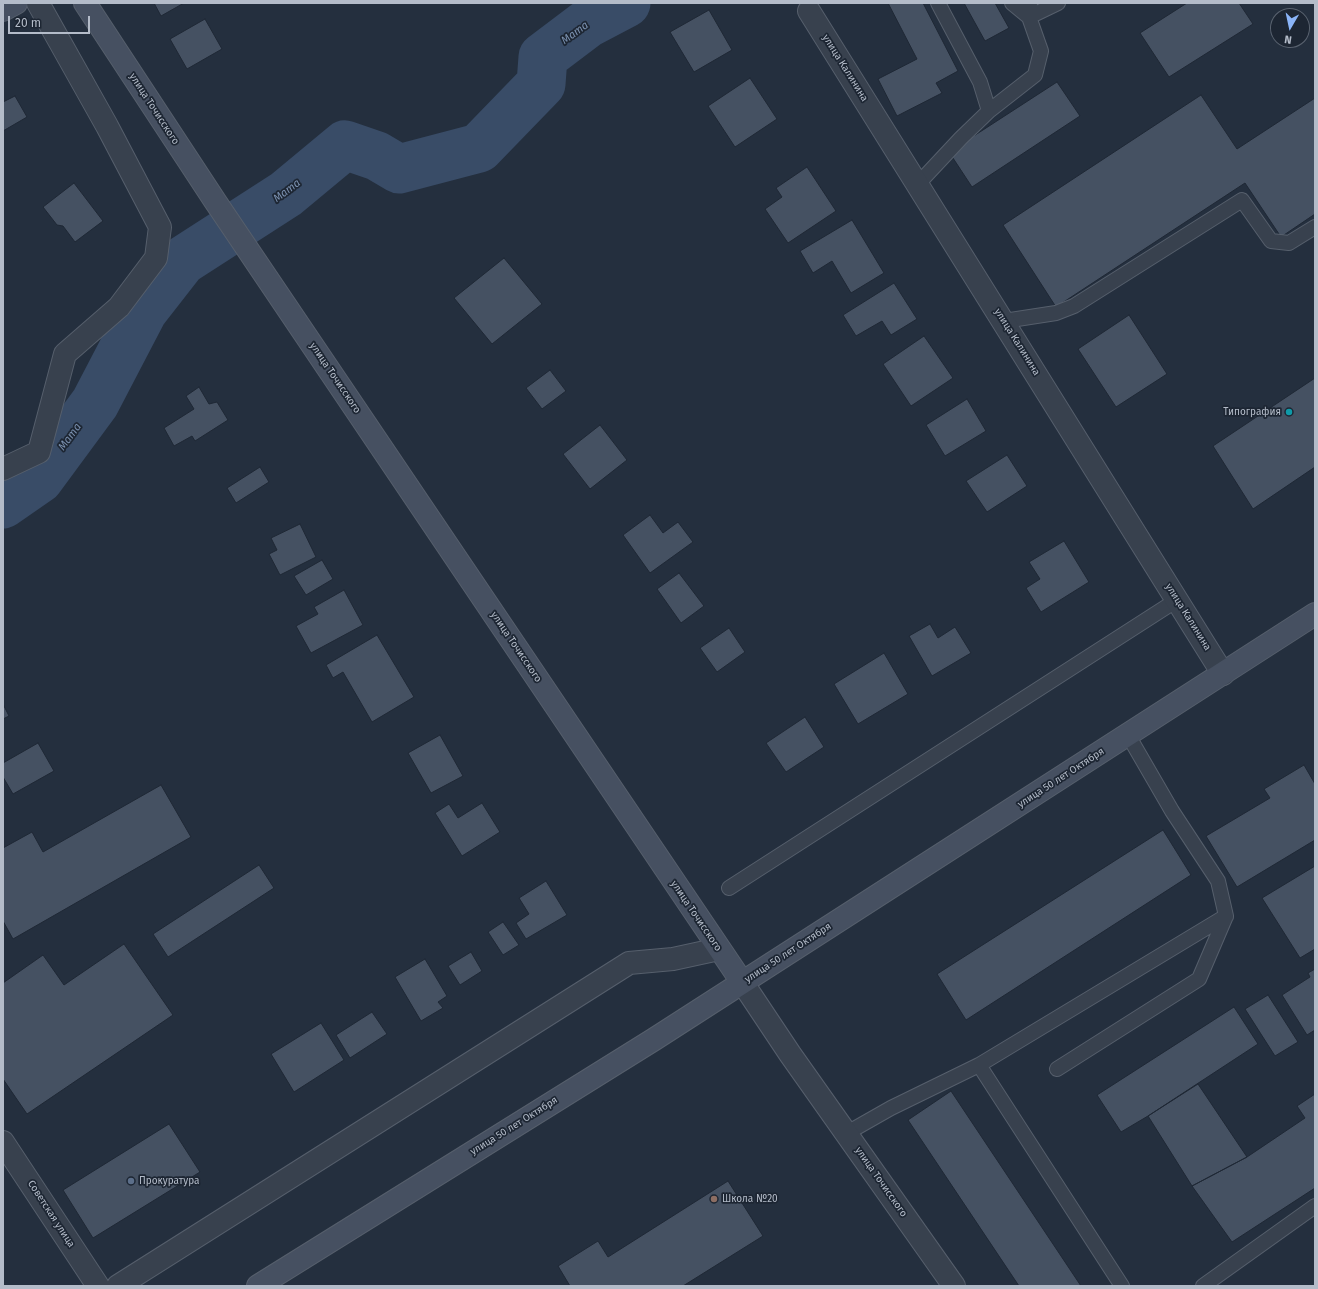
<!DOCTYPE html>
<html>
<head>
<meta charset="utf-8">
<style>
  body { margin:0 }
  #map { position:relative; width:1318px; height:1289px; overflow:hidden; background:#242f3e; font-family:"Fira Sans",sans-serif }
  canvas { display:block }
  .frame { position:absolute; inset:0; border:4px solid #b4bcc9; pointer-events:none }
  .north { position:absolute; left:1270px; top:8px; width:40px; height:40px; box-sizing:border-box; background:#1d2633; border:1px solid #59626f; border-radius:50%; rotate:189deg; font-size:11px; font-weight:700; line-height:16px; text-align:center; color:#b4bcc9 }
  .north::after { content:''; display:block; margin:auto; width:14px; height:18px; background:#8ab4f8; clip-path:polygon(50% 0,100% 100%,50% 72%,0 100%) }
  .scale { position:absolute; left:8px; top:16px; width:82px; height:18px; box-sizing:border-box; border:2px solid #b4bcc9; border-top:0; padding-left:5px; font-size:12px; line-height:14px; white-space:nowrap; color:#b4bcc9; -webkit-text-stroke:3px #1d2633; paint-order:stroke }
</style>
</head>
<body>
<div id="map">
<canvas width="1318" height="1289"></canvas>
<div class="frame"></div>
<div class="north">N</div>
<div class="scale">20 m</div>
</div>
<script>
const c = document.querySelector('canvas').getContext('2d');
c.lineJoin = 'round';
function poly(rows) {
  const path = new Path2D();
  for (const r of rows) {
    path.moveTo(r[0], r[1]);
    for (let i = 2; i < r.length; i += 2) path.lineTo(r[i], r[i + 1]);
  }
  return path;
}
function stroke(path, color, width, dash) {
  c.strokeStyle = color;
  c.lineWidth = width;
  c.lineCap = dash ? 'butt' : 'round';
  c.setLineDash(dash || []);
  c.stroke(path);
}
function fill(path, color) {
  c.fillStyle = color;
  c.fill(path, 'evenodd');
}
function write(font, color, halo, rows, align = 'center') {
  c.font = font + ' "Fira Sans",sans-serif';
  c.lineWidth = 3.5;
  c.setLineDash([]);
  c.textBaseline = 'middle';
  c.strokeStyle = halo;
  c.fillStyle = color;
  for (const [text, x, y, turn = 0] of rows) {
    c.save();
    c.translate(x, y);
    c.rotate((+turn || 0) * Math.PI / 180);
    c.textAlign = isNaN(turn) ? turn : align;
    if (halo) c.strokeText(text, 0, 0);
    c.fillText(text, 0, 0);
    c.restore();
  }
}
const river = poly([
  [3,504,39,479,95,403,143,311,182,261,286,194,345,145,377,156,399,169,479,148,541,84,543,57,588,23,626,3]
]);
const building = poly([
  [154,3,184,3,161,16,154,3],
  [888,3,923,3,958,71,936,83,942,93,897,116,878,79,917,59,888,3],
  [964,3,995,3,1009,28,985,41,964,3],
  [1187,3,1239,3,1253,24,1169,77,1140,33,1187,3],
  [709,10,732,50,694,72,670,32,709,10],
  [205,19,222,49,187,69,170,39,205,19],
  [750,78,777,119,735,147,708,106,750,78],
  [1057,82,1080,116,972,187,949,152,1057,82],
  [1201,95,1237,149,1315,98,1315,214,1281,237,1245,183,1056,307,1003,225,1201,95],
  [15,96,27,117,3,131,3,102,15,96],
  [807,167,836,211,788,243,765,209,782,197,776,188,807,167],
  [74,183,103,221,75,242,63,226,57,225,43,207,74,183],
  [852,220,884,273,851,293,832,261,813,273,800,251,852,220],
  [504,258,542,304,492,344,454,298,504,258],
  [894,283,917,319,891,335,882,321,856,336,843,315,894,283],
  [1129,315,1167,374,1116,407,1078,349,1129,315],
  [924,336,953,378,911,406,883,364,924,336],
  [550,370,566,391,542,409,526,388,550,370],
  [1315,378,1315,467,1253,509,1213,446,1315,378],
  [199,387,209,404,217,402,228,420,195,441,192,436,174,446,164,428,194,409,186,396,199,387],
  [967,399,986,431,945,456,926,425,967,399],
  [600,425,627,460,590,489,563,454,600,425],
  [1007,455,1027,486,987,512,966,481,1007,455],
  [260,467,269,482,236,503,227,488,260,467],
  [650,515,663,533,678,522,693,542,650,573,623,535,650,515],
  [300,524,316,557,280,575,269,554,277,550,271,538,300,524],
  [1064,541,1089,582,1041,612,1026,588,1040,579,1029,562,1064,541],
  [322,560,333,579,306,595,294,576,322,560],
  [679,573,704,606,681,623,657,589,679,573],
  [344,590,363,625,311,653,296,626,318,614,314,607,344,590],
  [930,624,938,638,955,627,971,653,932,676,909,636,930,624],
  [729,628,745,652,717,672,700,648,729,628],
  [377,635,414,697,372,722,343,672,333,678,326,665,377,635],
  [884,653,908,694,858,724,834,684,884,653],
  [3,704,9,716,3,719,3,704],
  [805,717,824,747,786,772,766,743,805,717],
  [440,735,463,776,431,793,408,753,440,735],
  [38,743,54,771,13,794,3,777,3,763,38,743],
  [1304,765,1315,784,1315,840,1237,887,1206,836,1270,798,1264,789,1304,765],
  [161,785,191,837,13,939,3,921,3,848,32,832,43,852,161,785],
  [482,803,500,832,462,856,435,813,449,804,458,818,482,803],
  [1163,830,1191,875,966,1020,937,974,1163,830],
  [259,865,274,888,168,957,153,934,259,865],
  [1315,866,1315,949,1300,958,1262,898,1315,866],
  [546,881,567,915,526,939,516,923,529,914,519,898,546,881],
  [503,922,519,945,503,955,488,932,503,922],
  [124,944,173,1015,27,1114,3,1079,3,983,43,955,64,985,124,944],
  [471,952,482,971,460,985,448,966,471,952],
  [425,959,447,996,438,1002,443,1008,421,1021,395,977,425,959],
  [1315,969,1315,1030,1307,1035,1282,995,1310,977,1308,973,1315,969],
  [1268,995,1298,1042,1275,1056,1245,1009,1268,995],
  [1234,1007,1258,1044,1148,1116,1121,1132,1097,1095,1234,1007],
  [372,1012,387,1034,350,1058,336,1035,372,1012],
  [321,1023,344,1060,294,1092,271,1054,321,1023],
  [1198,1084,1247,1157,1192,1186,1148,1116,1198,1084],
  [951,1091,1081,1286,1019,1286,908,1120,951,1091],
  [1315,1094,1315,1188,1232,1242,1192,1186,1247,1157,1305,1118,1297,1106,1315,1094],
  [169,1124,200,1172,93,1238,63,1190,169,1124],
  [728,1181,763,1236,683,1286,570,1286,558,1266,598,1241,608,1257,728,1181]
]);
const lane = poly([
  [938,3,980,82,989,111],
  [1012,3,1029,17,1058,3],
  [917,185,961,138,989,111,1035,75,1041,51,1029,17,1030,3],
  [1004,321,1056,313,1074,306,1242,200,1271,241,1289,243,1315,227],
  [729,888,1177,600],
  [979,1065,1122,1286],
  [1057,1069,1199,979,1226,916],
  [847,1133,891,1108,979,1065,1226,916,1218,881,1172,811,1128,735],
  [1203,1286,1315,1206]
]);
const street = poly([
  [809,11,1223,674],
  [3,469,39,452,65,354,119,307,156,258,160,227,107,126,38,3],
  [742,982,790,1054,954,1286],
  [3,1142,98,1286],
  [118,1286,629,963,673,959,719,949]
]);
const secondary = poly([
  [85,3,215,201,742,982],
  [3,10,16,3],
  [258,1286,653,1040,1315,614]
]);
const markers = [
  [1289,412,4,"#0f9aa8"],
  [131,1181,4,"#5c6f8a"],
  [714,1199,4,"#8d6e63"]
];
const streetNames = [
  ["улица Калинина",845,68,58],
  ["улица Точисского",154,109,57],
  ["улица Калинина",1017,342,58],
  ["улица Точисского",335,378,56],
  ["улица Калинина",1188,617,58],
  ["улица Точисского",516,647,56],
  ["улица 50 лет Октября",1061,778,-33],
  ["улица Точисского",696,916,56],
  ["улица 50 лет Октября",788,953,-33],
  ["улица 50 лет Октября",514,1126,-32],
  ["улица Точисского",881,1182,55],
  ["Советская улица",51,1214,57]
];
const poiNames = [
  ["Типография",1281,412,"right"],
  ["Прокуратура",139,1181],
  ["Школа №20",722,1199]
];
const waterNames = [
  ["Мата",575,33,-36],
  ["Мата",287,191,-37],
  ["Мата",70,437,-54]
];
stroke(river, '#394c67', 49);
fill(building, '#455162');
stroke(building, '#1f2835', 1);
stroke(lane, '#565f6c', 16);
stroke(street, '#565f6c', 24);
stroke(secondary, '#565f6c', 24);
stroke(lane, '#38414e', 14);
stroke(street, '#38414e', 22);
stroke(secondary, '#465061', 22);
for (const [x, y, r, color] of markers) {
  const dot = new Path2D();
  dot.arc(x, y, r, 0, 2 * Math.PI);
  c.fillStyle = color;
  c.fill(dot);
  stroke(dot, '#1d2633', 1.5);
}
write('10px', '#b4bcc9', '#1d2633', streetNames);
write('10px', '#b4bcc9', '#1d2633', poiNames, 'left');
write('italic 11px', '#7c92b1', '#1d2633', waterNames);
</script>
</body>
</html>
